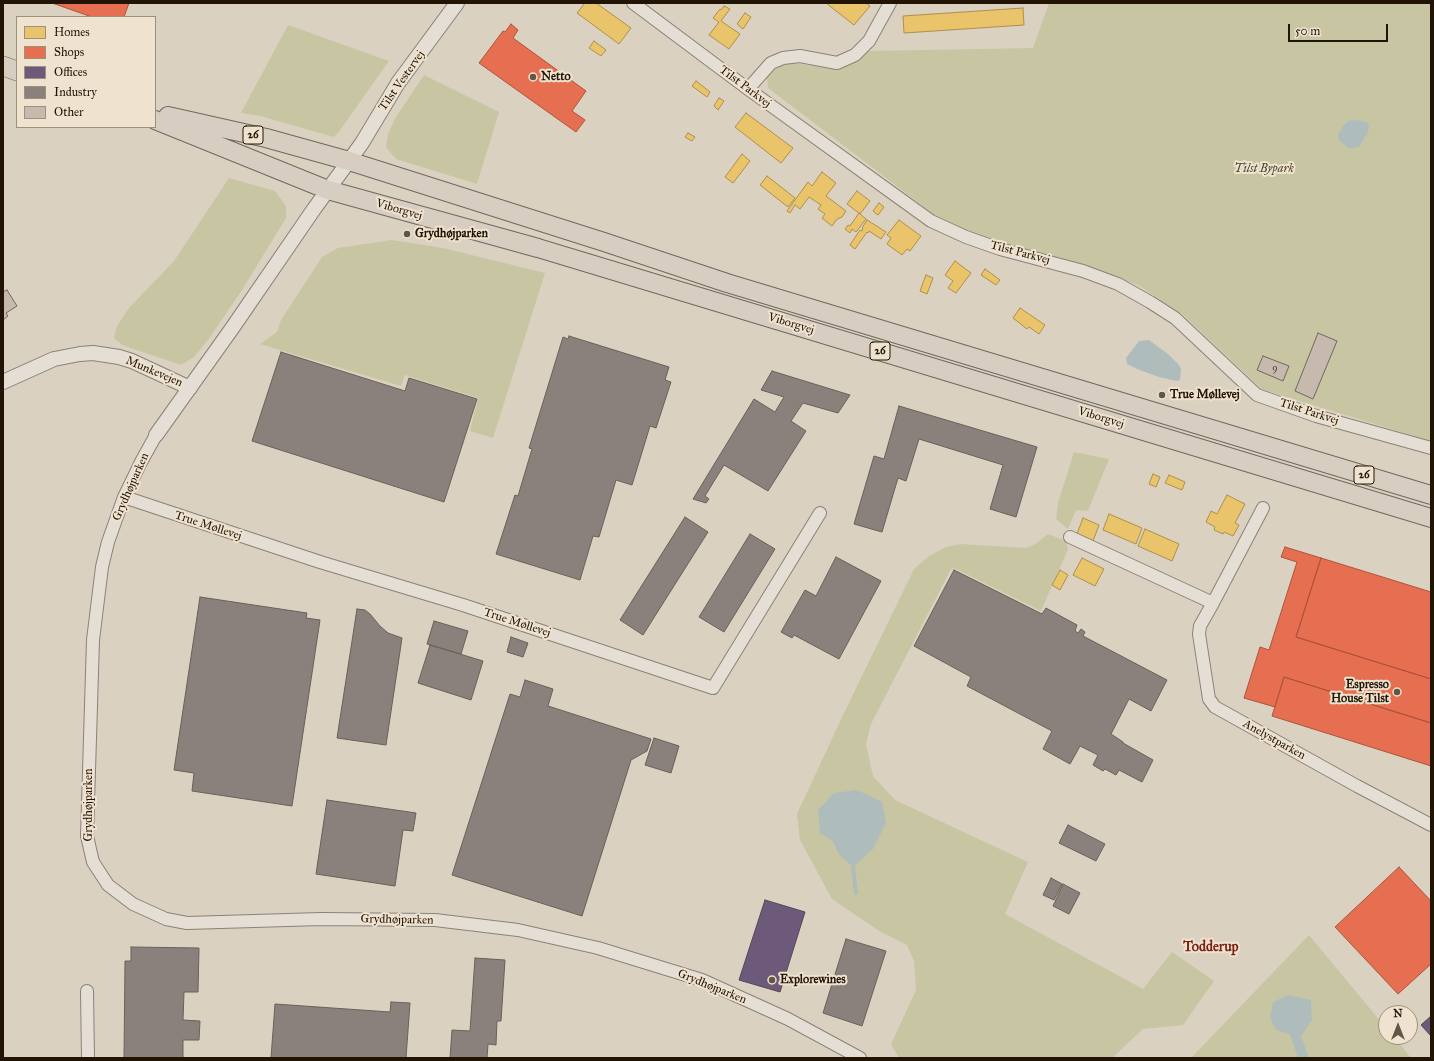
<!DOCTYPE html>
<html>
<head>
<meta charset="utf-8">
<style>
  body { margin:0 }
  #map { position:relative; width:1434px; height:1061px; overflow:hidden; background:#dbd1c0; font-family:"IM FELL Great Primer",serif }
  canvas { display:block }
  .frame { position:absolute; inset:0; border:4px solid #211405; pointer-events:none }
  .legend { position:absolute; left:16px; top:16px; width:140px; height:112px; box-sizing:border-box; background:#efe3cf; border:1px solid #9d907e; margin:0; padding:5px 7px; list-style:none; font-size:12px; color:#211405 }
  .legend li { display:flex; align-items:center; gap:8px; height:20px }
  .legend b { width:20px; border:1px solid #9d907e }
  .north { position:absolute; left:1378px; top:1005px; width:40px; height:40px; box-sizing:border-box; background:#efe3cf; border:1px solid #9d907e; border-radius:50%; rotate:0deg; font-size:11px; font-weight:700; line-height:16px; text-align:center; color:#211405 }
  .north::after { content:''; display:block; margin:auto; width:14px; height:18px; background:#625646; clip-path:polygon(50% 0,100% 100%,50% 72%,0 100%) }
  .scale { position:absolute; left:1288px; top:24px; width:100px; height:18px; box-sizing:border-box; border:2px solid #211405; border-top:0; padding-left:5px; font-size:12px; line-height:14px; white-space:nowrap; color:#211405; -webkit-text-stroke:3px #efe3cf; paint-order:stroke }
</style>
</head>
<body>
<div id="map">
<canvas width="1434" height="1061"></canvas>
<div class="frame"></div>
<ul class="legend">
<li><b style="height:11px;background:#e9c46a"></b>Homes</li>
<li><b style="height:11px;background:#e76f51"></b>Shops</li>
<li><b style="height:11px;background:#6d597a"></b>Offices</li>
<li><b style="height:11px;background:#8a817c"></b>Industry</li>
<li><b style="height:11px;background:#c8b9af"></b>Other</li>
</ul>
<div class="north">N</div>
<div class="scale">50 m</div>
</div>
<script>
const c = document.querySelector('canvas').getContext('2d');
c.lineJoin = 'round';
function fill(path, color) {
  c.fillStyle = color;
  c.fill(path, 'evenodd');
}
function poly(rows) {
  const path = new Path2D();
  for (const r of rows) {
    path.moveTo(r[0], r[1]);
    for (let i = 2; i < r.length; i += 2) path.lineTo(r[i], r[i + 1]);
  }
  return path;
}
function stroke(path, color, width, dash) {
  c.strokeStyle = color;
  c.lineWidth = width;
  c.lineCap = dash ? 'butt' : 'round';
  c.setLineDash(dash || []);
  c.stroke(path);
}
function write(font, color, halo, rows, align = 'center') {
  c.font = font + ' "IM FELL Great Primer",serif';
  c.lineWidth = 4;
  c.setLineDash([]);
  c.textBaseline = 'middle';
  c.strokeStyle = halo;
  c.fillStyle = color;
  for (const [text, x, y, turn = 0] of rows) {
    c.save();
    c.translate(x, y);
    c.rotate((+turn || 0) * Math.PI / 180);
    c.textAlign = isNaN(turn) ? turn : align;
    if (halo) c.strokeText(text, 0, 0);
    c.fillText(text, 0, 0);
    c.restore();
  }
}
const green = poly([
  [1049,3,1431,3,1431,441,1263,390,1182,314,1138,285,1094,269,975,234,936,216,768,88,767,76,780,65,795,63,826,68,840,69,852,64,869,51,1033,48],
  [288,25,389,61,338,133,334,137,260,116,241,113],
  [424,75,499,112,477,184,396,159,386,147,388,134,396,117],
  [229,178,275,191,286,206,286,218,242,290,210,337,194,357,181,365,122,345,114,338,117,326,129,308,174,261],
  [392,240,443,248,545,273,493,438,470,431,478,398,405,375,401,386,260,344,277,332,281,320,322,257,338,248],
  [1074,452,1109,459,1088,511,1076,510,1068,529,1056,519,1058,503],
  [1048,534,1066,541,1068,549,1041,611,954,568,951,569,871,724,866,744,873,776,895,800,1028,862,1005,914,1143,989,1172,952,1214,981,1183,1025,1143,1029,1112,1058,899,1058,891,1044,916,990,914,961,907,945,879,931,832,899,800,840,797,814,844,713,914,569,929,556,946,547,961,544,1026,548,1037,543],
  [1309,935,1386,1028,1386,1037,1394,1037,1411,1058,1191,1058]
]);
const water = poly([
  [1355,120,1367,122,1369,126,1368,132,1359,147,1353,148,1348,148,1340,141,1338,138,1338,134,1344,125,1348,121],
  [1149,340,1168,354,1179,365,1181,369,1180,380,1176,381,1159,377,1137,369,1127,364,1126,358,1139,341],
  [857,790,882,802,886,823,873,849,853,867,840,856,832,840,820,834,818,810,834,793],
  [1288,995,1311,1000,1312,1020,1301,1036,1309,1058,1298,1058,1290,1034,1276,1030,1270,1017,1273,1002]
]);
const homes = poly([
  [585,3,596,3,631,28,619,44,577,13,585,3],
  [826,3,866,3,870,6,854,25,826,3],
  [724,6,730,9,721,21,740,34,729,49,709,35,719,22,713,18,720,9,721,10,724,6],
  [1023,8,1024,25,904,33,903,16,1023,8],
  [745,13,751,17,743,29,737,24,745,13],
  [594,41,606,50,601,56,589,48,594,41],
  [696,81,710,92,707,97,692,86,696,81],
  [719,98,724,101,718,110,714,106,719,98],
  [746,113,793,148,781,163,735,127,746,113],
  [688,133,695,137,692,141,685,137,688,133],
  [742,154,750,161,733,183,725,177,742,154],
  [822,172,836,183,826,196,846,211,842,217,837,219,832,226,822,218,825,214,818,209,821,205,809,197,800,209,795,205,790,213,787,211,808,182,812,186,822,172],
  [767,176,795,198,788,207,760,185,767,176],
  [857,191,870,201,860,214,847,204,857,191],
  [879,203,884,207,878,215,873,211,879,203],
  [859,213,866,219,856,232,852,229,850,233,845,229,848,225,850,226,859,213],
  [867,220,886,232,881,239,869,231,868,233,867,232,855,249,850,245,860,230,862,231,863,229,862,228,867,220],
  [899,220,921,236,910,251,907,249,902,255,887,244,891,238,887,235,899,220],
  [955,261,971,273,956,293,948,288,953,281,945,275,955,261],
  [985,269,1000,280,996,285,981,275,985,269],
  [926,275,933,278,927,294,920,291,926,275],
  [1020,308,1045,325,1039,334,1029,327,1027,329,1013,318,1020,308],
  [1153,474,1160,477,1156,487,1149,484,1153,474],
  [1169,475,1185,482,1182,490,1165,483,1169,475],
  [1227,495,1245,504,1235,523,1239,525,1233,536,1224,532,1223,534,1214,530,1215,527,1206,522,1211,511,1217,514,1227,495],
  [1109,514,1142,528,1136,544,1103,530,1109,514],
  [1083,518,1099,525,1093,541,1077,534,1083,518],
  [1145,529,1179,544,1172,561,1138,546,1145,529],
  [1082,558,1104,569,1095,586,1073,575,1082,558],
  [1060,570,1068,575,1060,590,1052,585,1060,570]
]);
const shops = poly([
  [52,3,129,3,124,17,92,17,52,3],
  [511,24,518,30,513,38,586,91,572,111,585,120,576,132,479,63,503,31,505,32,511,24],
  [1285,547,1321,558,1296,637,1431,679,1431,723,1284,677,1275,707,1244,698,1260,647,1269,650,1297,562,1281,557,1285,547],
  [1321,558,1431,592,1431,679,1296,637,1321,558],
  [1284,677,1431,723,1431,766,1272,716,1284,677],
  [1399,867,1431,901,1431,964,1398,994,1335,927,1399,867]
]);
const offices = poly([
  [765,900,805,912,780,992,739,980,765,900],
  [1431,1016,1431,1036,1421,1025,1431,1016]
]);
const industry = poly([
  [569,336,669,367,665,380,671,382,656,428,650,426,632,485,616,480,599,537,593,536,580,580,496,554,515,495,518,496,532,449,529,448,563,337,568,339,569,336],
  [281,352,405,391,409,378,477,399,444,502,252,441,281,352],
  [772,371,850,395,838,413,803,403,791,421,806,431,768,491,724,465,705,496,709,499,706,503,693,499,754,399,775,412,784,397,761,390,772,371],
  [899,406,1037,447,1016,517,990,509,1003,465,919,439,906,481,898,478,882,532,854,524,874,456,884,459,899,406],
  [685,517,708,532,643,635,620,620,685,517],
  [750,534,775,549,724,632,699,617,750,534],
  [836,557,881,581,839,659,794,635,792,638,781,632,805,590,816,596,836,557],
  [954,570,1042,614,1046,608,1077,625,1075,631,1078,633,1081,629,1085,632,1083,636,1167,680,1151,711,1129,699,1111,734,1123,742,1123,743,1153,760,1142,782,1119,770,1116,775,1105,769,1103,771,1093,765,1098,755,1080,746,1070,764,1043,749,1052,731,967,686,971,677,914,646,954,570],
  [200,597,307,613,306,618,320,620,292,806,192,791,194,773,174,770,200,597],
  [357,609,365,610,370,614,380,626,388,633,402,638,386,745,337,738,357,609],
  [434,621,468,631,461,654,427,644,434,621],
  [511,637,528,643,523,657,507,652,511,637],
  [430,645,483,661,471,700,418,683,430,645],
  [525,680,553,689,548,706,651,739,647,751,631,760,582,916,452,875,510,694,520,697,525,680],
  [654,738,679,746,671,773,645,765,654,738],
  [327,800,416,813,413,831,403,830,395,886,316,874,327,800],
  [1068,825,1105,844,1096,861,1059,843,1068,825],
  [1051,878,1062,884,1054,900,1043,895,1051,878],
  [1063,884,1080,893,1069,914,1053,906,1063,884],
  [846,939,886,951,862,1026,823,1013,846,939],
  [131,947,199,948,198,992,184,992,183,1020,200,1021,199,1040,183,1040,183,1058,124,1058,125,961,131,961,131,947],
  [475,958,505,960,501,1021,497,1021,496,1045,488,1044,487,1058,450,1058,452,1030,470,1031,475,958],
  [391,1002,410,1003,406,1058,271,1058,275,1004,390,1012,391,1002]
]);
const stream = poly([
  [853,867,856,893]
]);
const building = poly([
  [7,290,17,306,6,313,8,316,3,320,3,292,7,290],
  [1318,333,1337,341,1313,399,1295,391,1318,333],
  [1263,356,1289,366,1283,381,1257,370,1263,356]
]);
const minor = poly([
  [633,3,748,89,931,221,966,237,1000,249,1083,271,1118,284,1150,302,1175,318,1257,395,1316,416,1431,448],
  [748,89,771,63,783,58,800,56,837,63,855,55,869,41,890,3],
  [156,435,141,462,124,497,108,542,102,567,93,640,87,836,93,862,108,885,133,904,166,919,187,923,321,919,435,920,518,930,598,948,702,980,788,1019,860,1058],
  [124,497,320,562,463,605,713,688,820,513],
  [1263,508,1213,603,1200,626,1199,634,1209,699,1215,707,1357,786,1431,825],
  [1070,537,1213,603],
  [87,991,88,1058]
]);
const tertiary = poly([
  [3,382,54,359,80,354,93,353,119,357,132,361,190,388],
  [156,435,233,327,314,209,362,143,398,83,457,3]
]);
const primary = poly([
  [168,116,266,138,349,161,604,242,727,283,1431,495],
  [155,120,328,190,538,248,1431,518]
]);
const trunk = poly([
  [3,66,17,71]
]);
const markers = [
  [533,77,4,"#625646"],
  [407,234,4,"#625646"],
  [1162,395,4,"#625646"],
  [1397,692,4,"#625646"],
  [772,980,4,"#625646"]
];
const numberNames = [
  ["9",1275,369]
];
const shields = [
  [253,135,20],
  [880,351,20],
  [1364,475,20]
];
const shieldNames = [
  ["26",253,135],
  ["26",880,351],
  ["26",1364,475]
];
const poiNames = [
  ["Netto",541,77],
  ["Grydhøjparken",415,234],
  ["True Møllevej",1170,395],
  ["Espresso",1389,685,"right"],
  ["House Tilst",1389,699,"right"],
  ["Explorewines",780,980]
];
const streetNames = [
  ["Tilst Vestervej",402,81,-55],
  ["Tilst Parkvej",745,87,37],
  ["Viborgvej",399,210,16],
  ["Tilst Parkvej",1020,253,15],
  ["Viborgvej",791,324,17],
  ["Munkevejen",154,372,23],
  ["Tilst Parkvej",1309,412,18],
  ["Viborgvej",1101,418,17],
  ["Grydhøjparken",131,487,-66],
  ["True Møllevej",208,526,18],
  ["True Møllevej",517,623,18],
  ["Anelystparken",1274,740,29],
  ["Grydhøjparken",89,805,-90],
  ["Grydhøjparken",397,920,1],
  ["Grydhøjparken",712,987,22]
];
const parkNames = [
  ["Tilst Bypark",1264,169]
];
const quarterNames = [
  ["Todderup",1211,948]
];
fill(green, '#c8c5a3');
fill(water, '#aebdbb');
fill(homes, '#e9c46a');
stroke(homes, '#ad8f4c', 1);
fill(shops, '#e76f51');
stroke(shops, '#ac543a', 1);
fill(offices, '#6d597a');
stroke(offices, '#564457', 1);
fill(industry, '#8a817c');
stroke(industry, '#6a6058', 1);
stroke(stream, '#aebdbb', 4);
fill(building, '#c8b9af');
stroke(building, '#70685e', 1);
stroke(minor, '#8a8277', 14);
stroke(tertiary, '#8a8277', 16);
stroke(primary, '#70685e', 20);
stroke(trunk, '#70685e', 20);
stroke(minor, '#e4ded5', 12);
stroke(tertiary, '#e4ded5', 14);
stroke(primary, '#d7cec1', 18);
stroke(trunk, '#d7cec1', 19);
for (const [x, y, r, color] of markers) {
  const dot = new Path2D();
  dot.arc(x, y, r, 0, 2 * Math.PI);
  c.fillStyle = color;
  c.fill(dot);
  stroke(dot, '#efe3cf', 1.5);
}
write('10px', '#4c3f31', null, numberNames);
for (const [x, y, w] of shields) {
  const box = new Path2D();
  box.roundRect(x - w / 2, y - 9, w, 18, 3);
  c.fillStyle = '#efe3cf';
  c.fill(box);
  stroke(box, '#211405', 1);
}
write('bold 11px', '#211405', null, shieldNames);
write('bold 12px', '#211405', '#efe3cf', poiNames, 'left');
write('12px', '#211405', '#efe3cf', streetNames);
write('italic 12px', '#4e462d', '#efe3cf', parkNames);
write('bold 14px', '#7a1f14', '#efe3cf', quarterNames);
</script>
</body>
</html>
